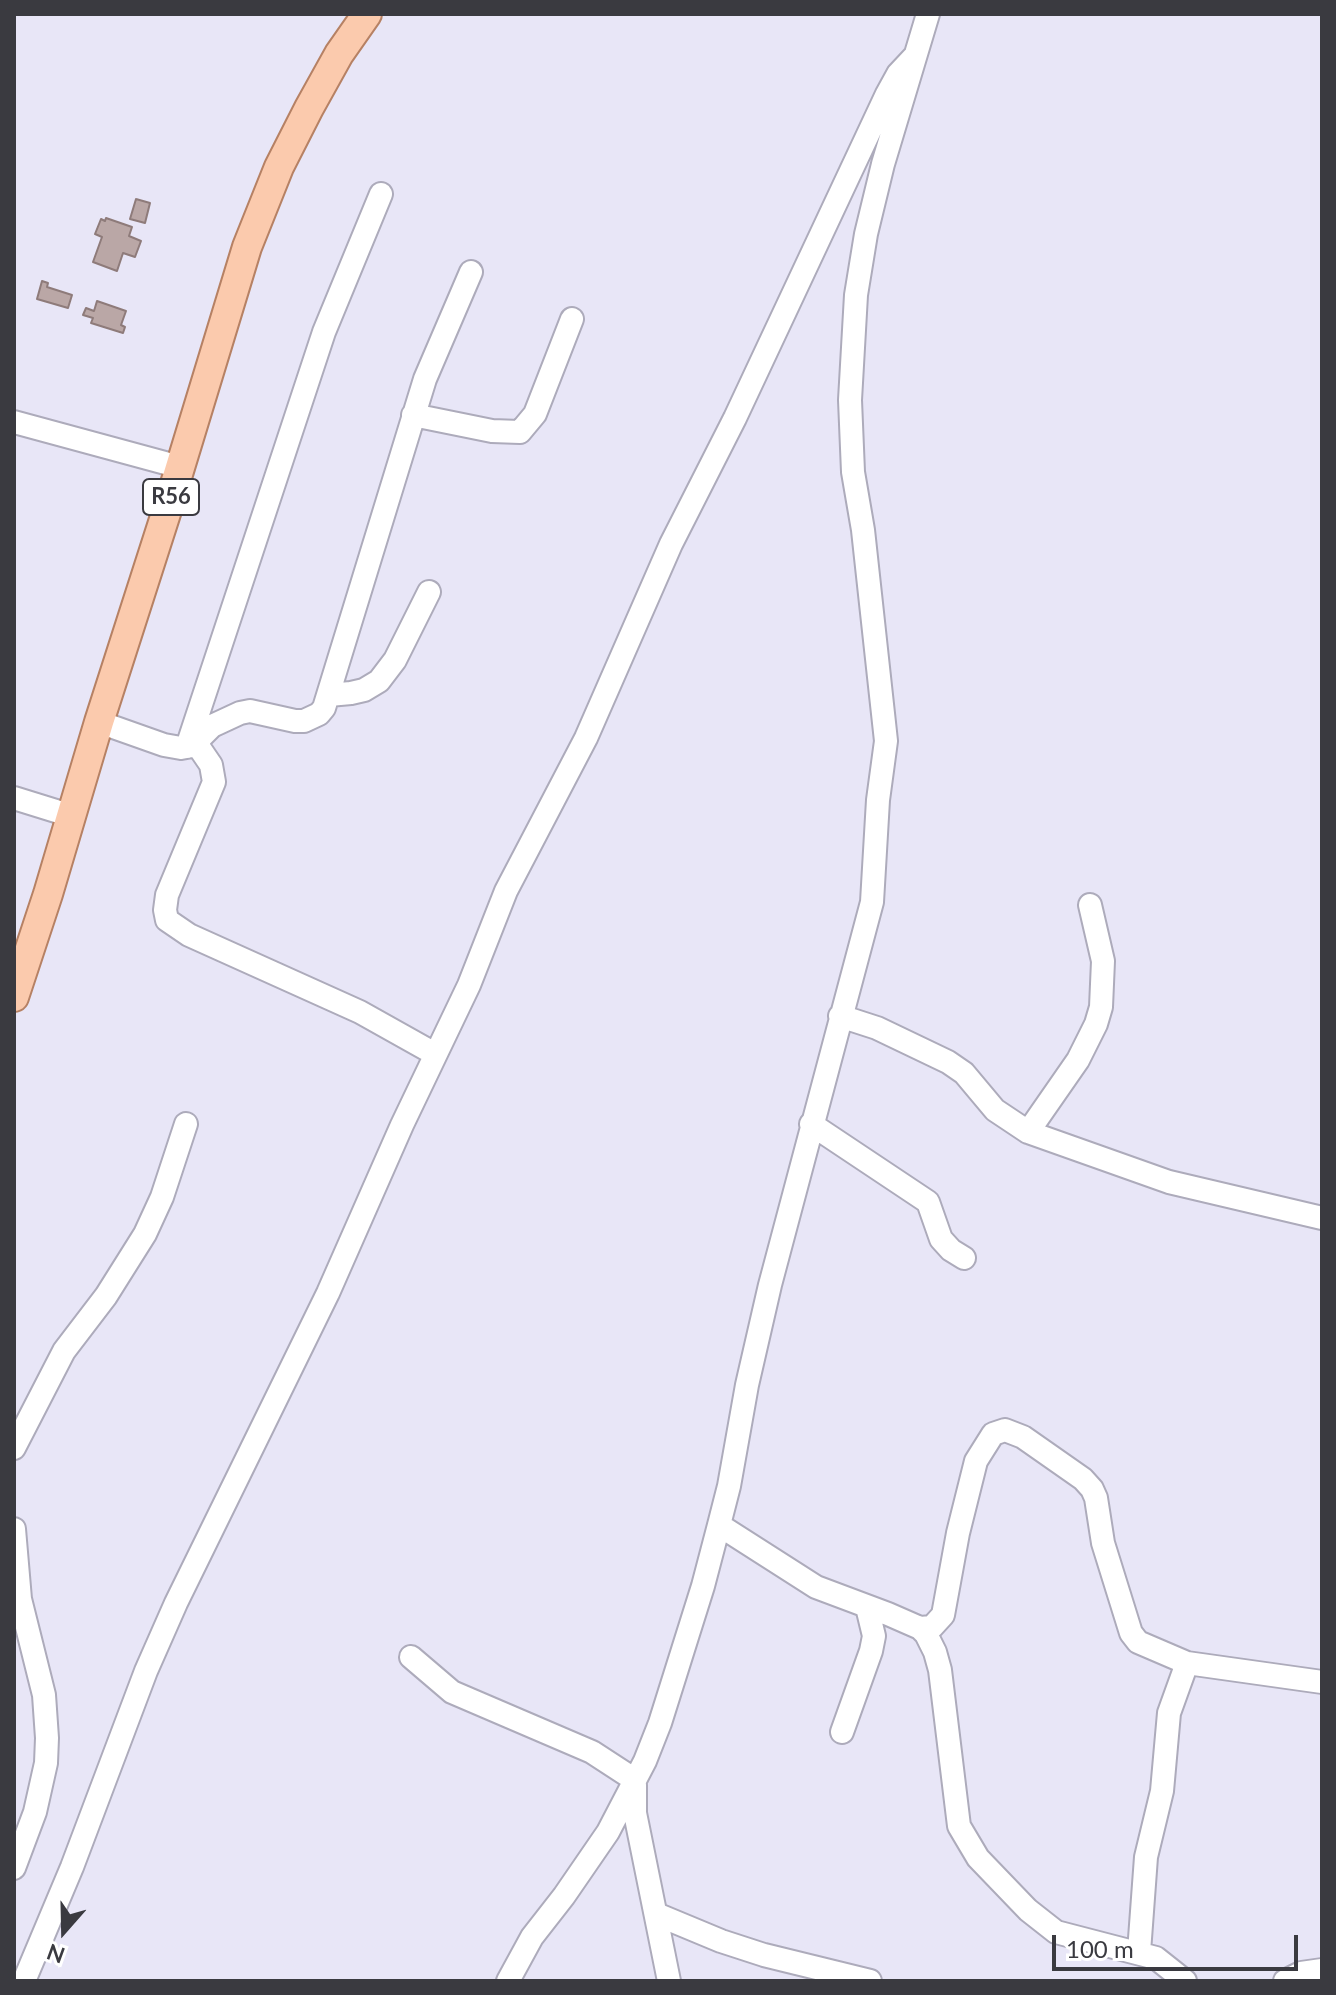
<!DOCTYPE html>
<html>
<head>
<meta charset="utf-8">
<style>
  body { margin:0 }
  #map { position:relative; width:1336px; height:1995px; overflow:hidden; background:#e8e6f7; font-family:Lato,sans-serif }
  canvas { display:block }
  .frame { position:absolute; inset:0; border:16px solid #3a3a40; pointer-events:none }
  .north { position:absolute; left:24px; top:1891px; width:80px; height:80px; -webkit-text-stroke:6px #fff; paint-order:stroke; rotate:200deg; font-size:22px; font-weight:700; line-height:32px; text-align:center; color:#3a3a40 }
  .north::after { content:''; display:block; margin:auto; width:28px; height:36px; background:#3a3a40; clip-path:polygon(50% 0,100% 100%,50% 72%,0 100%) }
  .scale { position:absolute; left:1052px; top:1935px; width:246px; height:36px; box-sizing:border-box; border:4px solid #3a3a40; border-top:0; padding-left:10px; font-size:24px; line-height:28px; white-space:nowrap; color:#3a3a40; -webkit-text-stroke:6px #fff; paint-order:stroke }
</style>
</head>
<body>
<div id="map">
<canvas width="1336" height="1995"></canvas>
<div class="frame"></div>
<div class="north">N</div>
<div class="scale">100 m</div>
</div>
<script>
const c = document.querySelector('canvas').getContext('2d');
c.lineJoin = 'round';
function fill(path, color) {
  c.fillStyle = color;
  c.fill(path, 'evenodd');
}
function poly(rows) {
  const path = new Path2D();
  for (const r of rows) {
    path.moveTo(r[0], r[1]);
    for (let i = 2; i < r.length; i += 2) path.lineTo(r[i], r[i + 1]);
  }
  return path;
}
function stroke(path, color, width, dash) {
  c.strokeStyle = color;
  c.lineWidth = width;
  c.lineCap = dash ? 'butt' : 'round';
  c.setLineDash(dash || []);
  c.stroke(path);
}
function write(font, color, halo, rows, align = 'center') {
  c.font = font + ' Lato,sans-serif';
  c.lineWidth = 8;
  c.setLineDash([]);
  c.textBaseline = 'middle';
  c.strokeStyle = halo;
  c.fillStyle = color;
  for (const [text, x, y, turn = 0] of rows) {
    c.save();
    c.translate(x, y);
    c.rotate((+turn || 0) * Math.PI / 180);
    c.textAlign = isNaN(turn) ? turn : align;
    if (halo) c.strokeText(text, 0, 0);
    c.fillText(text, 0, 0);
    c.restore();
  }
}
const building = poly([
  [136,199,150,203,145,223,130,219,136,199],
  [106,218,132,227,129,236,141,241,135,257,123,253,117,271,93,262,102,237,95,234,101,219,105,221,106,218],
  [42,281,48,283,47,287,72,295,68,308,37,299,42,281],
  [97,301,126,311,121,325,125,327,123,333,91,323,93,318,83,315,86,308,94,311,97,301]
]);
const minor = poly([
  [413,415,492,431,520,432,535,414,572,319],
  [14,422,180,467],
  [329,695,351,693,364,690,379,681,395,660,429,592],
  [99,722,164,745,181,748,192,746,212,726,240,713,250,711,295,721,304,721,319,714,324,708,425,379,471,272],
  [196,743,211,765,214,782,167,895,165,910,167,920,189,935,360,1012,435,1054],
  [187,747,324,332,381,194],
  [14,798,72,816],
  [840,1016,877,1028,948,1062,964,1073,995,1110,1028,1132,1169,1182,1322,1218],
  [811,1124,928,1202,941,1239,951,1250,964,1258],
  [1028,1132,1078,1060,1096,1024,1101,1007,1103,961,1090,905],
  [14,1448,64,1351,106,1296,145,1234,162,1197,186,1124],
  [719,1525,816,1587,888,1614,920,1628,926,1634,935,1652,940,1670,959,1826,978,1858,1028,1910,1056,1932,1156,1958,1185,1981],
  [14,1529,20,1599,44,1695,47,1738,46,1763,35,1812,14,1868],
  [920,1628,932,1627,943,1615,958,1533,976,1461,993,1434,1005,1430,1023,1437,1083,1479,1092,1489,1096,1498,1103,1543,1131,1633,1138,1642,1187,1663,1322,1682],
  [411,1657,452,1692,592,1752,635,1780],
  [842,1732,871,1651,874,1636,867,1607],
  [635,1785,635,1813,669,1981],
  [656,1914,721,1941,764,1955,870,1981],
  [1139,1952,1146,1857,1162,1791,1169,1713,1187,1663],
  [24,1981,72,1867,146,1671,176,1603,328,1293,402,1125,469,985,506,891,586,738,671,544,735,418,887,94,898,74,913,58],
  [508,1981,532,1937,564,1896,608,1832,645,1761,660,1723,703,1586,719,1525,729,1486,747,1385,770,1285,872,902,878,800,886,741,863,530,853,472,850,400,856,295,866,234,883,164,928,14],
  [1285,1981,1301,1973,1322,1970]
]);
const major = poly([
  [14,997,48,894,99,722,168,507,247,247,279,167,309,108,339,54,367,14]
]);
const shields = [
  [171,497,56]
];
const shieldNames = [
  ["R56",171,497]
];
fill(building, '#baa7a6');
stroke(building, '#8e7b7a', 2);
stroke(minor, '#adabbb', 26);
stroke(major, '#b68164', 32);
stroke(minor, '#fff', 22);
stroke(major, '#fbcaad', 28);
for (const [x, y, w] of shields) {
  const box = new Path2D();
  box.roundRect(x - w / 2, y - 18, w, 36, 6);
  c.fillStyle = '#fff';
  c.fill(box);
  stroke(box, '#3a3a40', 2);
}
write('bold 22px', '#3a3a40', null, shieldNames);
</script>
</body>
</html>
